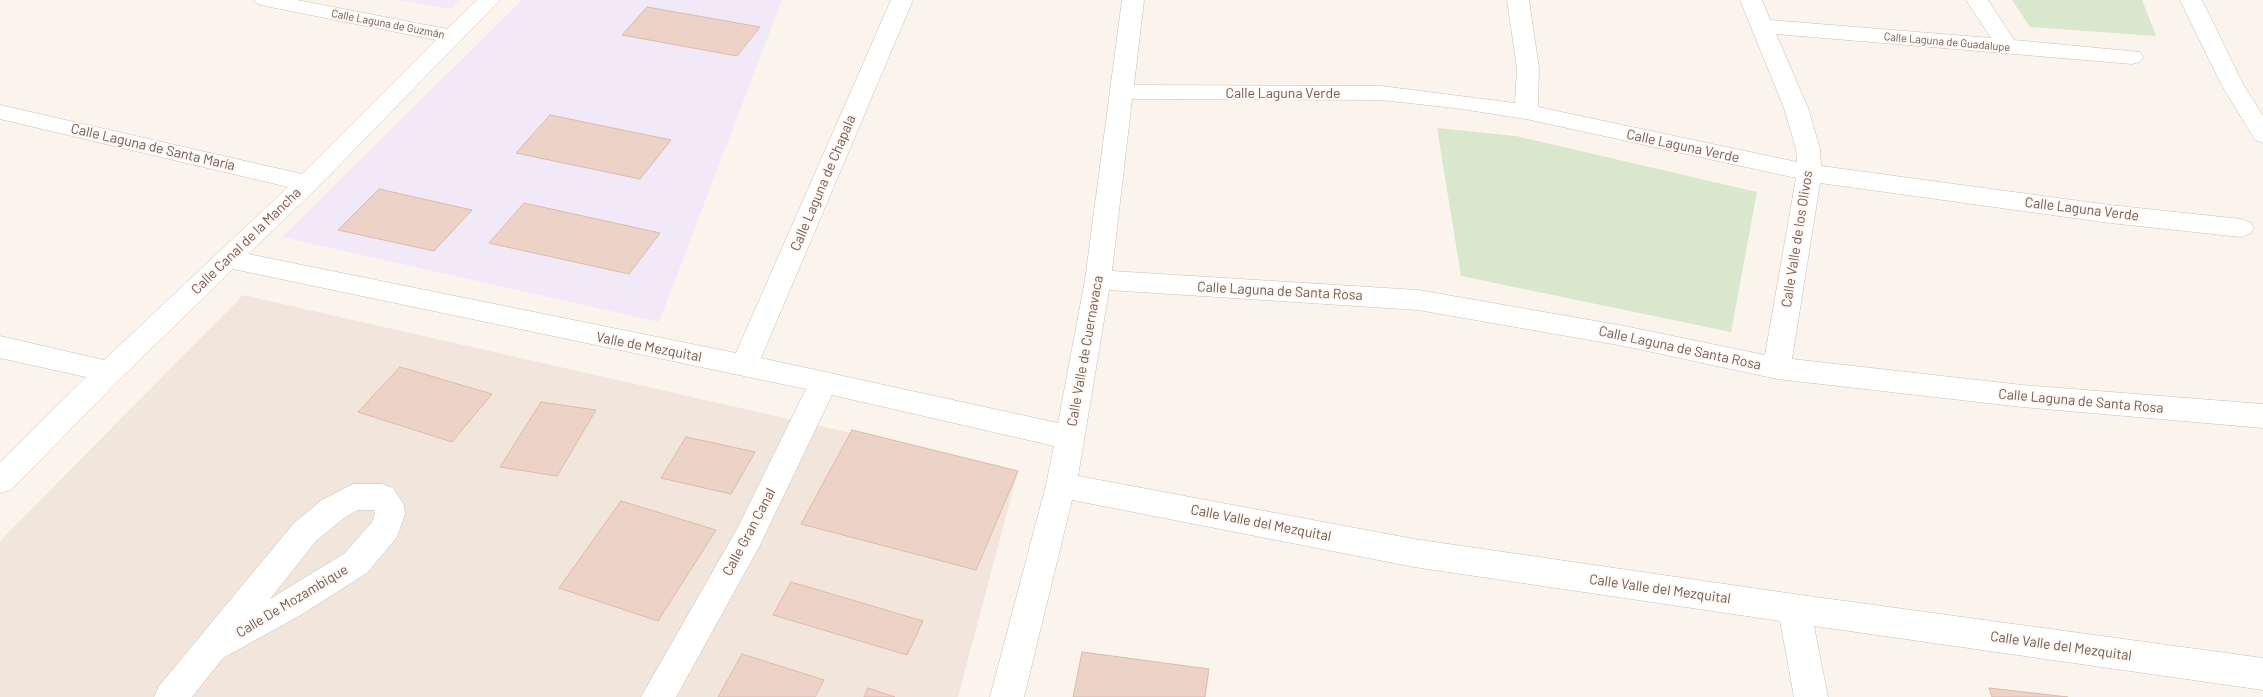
<!DOCTYPE html>
<html>
<head>
<meta charset="utf-8">
<style>
  body { margin:0 }
  canvas { display:block; background:#fbf4ed }
</style>
</head>
<body>
<canvas width="2263" height="697"></canvas>
<script>
const c = document.querySelector('canvas').getContext('2d');
c.lineJoin = 'round';
function fill(path, color) {
  c.fillStyle = color;
  c.fill(path, 'evenodd');
}
function poly(rows) {
  const path = new Path2D();
  for (const r of rows) {
    path.moveTo(r[0], r[1]);
    for (let i = 2; i < r.length; i += 2) path.lineTo(r[i], r[i + 1]);
  }
  return path;
}
function stroke(path, color, width, dash) {
  c.strokeStyle = color;
  c.lineWidth = width;
  c.lineCap = dash ? 'butt' : 'round';
  c.setLineDash(dash || []);
  c.stroke(path);
}
function write(font, color, halo, rows, align = 'center') {
  c.font = font + ' Barlow,sans-serif';
  c.lineWidth = 4;
  c.setLineDash([]);
  c.textBaseline = 'middle';
  c.strokeStyle = halo;
  c.fillStyle = color;
  for (const [text, x, y, turn = 0] of rows) {
    c.save();
    c.translate(x, y);
    c.rotate((+turn || 0) * Math.PI / 180);
    c.textAlign = isNaN(turn) ? turn : align;
    if (halo) c.strokeText(text, 0, 0);
    c.fillText(text, 0, 0);
    c.restore();
  }
}
const residential = poly([
  [243,295,1018,471,958,697,0,697,0,541]
]);
const education = poly([
  [399,0,461,0,451,9],
  [522,0,782,0,659,322,282,237]
]);
const green = poly([
  [2012,0,2142,0,2156,36,2030,27],
  [1437,128,1516,136,1757,192,1731,332,1461,276]
]);
const building = poly([
  [647,7,760,27,737,56,622,35,647,7],
  [550,115,671,140,640,179,516,153,550,115],
  [379,189,472,210,434,251,338,230,379,189],
  [524,203,660,233,629,274,489,243,524,203],
  [400,367,492,394,452,442,358,412,400,367],
  [541,402,596,410,557,476,500,467,541,402],
  [852,430,1018,471,976,570,801,524,852,430],
  [686,437,755,452,731,494,661,478,686,437],
  [621,501,716,530,658,621,559,588,621,501],
  [791,582,923,621,907,655,773,615,791,582],
  [1082,652,1209,669,1205,697,1073,697,1082,652],
  [742,654,824,680,815,697,718,697,742,654],
  [868,688,895,697,864,697,868,688],
  [1989,688,2068,697,1992,697,1989,688]
]);
const minor = poly([
  [254,0,297,0,447,29,477,0,500,0,316,189,248,254,736,353,891,0,913,0,761,358,1058,423,1085,280,1122,0,1144,0,1134,85,1381,86,1515,103,1517,68,1507,0,1529,0,1539,68,1538,107,1797,162,1796,149,1784,108,1740,0,1762,0,1770,20,1991,38,1966,0,1988,0,2014,40,2140,52,2143,57,2140,62,2132,64,1776,34,1808,108,1820,149,1821,166,2110,205,2241,219,2250,222,2254,228,2250,234,2241,237,2110,223,1820,183,1792,359,2022,385,2263,404,2263,428,2022,407,1777,379,1624,346,1418,310,1109,290,1078,476,1414,539,1794,594,2263,658,2263,690,1814,626,1828,697,1794,697,1780,621,1414,567,1072,500,1024,697,990,697,1046,485,1054,446,832,395,759,547,676,697,641,697,737,529,806,389,233,269,119,380,11,490,0,493,0,462,86,377,0,358,0,336,104,360,288,187,0,119,0,105,302,174,436,40,265,6,258,4,254,0],
  [1132,99,1381,100,1455,108,1526,119,1796,178,1765,355,1624,326,1418,290,1112,271,1132,99],
  [353,484,382,484,393,488,404,505,405,514,397,537,367,573,299,616,223,658,192,697,154,697,159,686,294,523,322,500,353,484],
  [358,510,374,510,375,514,372,522,345,553,270,599,316,541,344,518,358,510]
]);
const tertiary = poly([
  [2180,0,2202,0,2243,84,2263,116,2263,143,2255,140,2221,84,2180,0]
]);
const farStreetnames = [
  ["Calle Laguna de Guzmán",388,24,11],
  ["Calle Laguna de Guadalupe",1947,42,5]
];
const streetNames = [
  ["Calle Laguna Verde",1283,93],
  ["Calle Laguna Verde",1683,146,12],
  ["Calle Laguna de Santa María",153,147,13],
  ["Calle Laguna de Chapala",823,183,-67],
  ["Calle Laguna Verde",2082,209,7],
  ["Calle Valle de los Olivos",1797,239,-81],
  ["Calle Canal de la Mancha",246,241,-44],
  ["Calle Laguna de Santa Rosa",1280,291,3],
  ["Valle de Mezquital",649,347,11],
  ["Calle Laguna de Santa Rosa",1680,348,12],
  ["Calle Valle de Cuernavaca",1085,351,-80],
  ["Calle Laguna de Santa Rosa",2081,401,5],
  ["Calle Valle del Mezquital",1261,523,11],
  ["Calle Gran Canal",749,532,-62],
  ["Calle Valle del Mezquital",1660,589,8],
  ["Calle De Mozambique",292,601,-31],
  ["Calle Valle del Mezquital",2061,646,8]
];
fill(residential, '#f2e6dc');
fill(education, '#f1e9f8');
fill(green, '#d9e7cc');
fill(building, '#edd3c7');
stroke(building, '#deb9aa', 1);
stroke(minor, '#ccbcb3', 1);
stroke(tertiary, '#ccbcb3', 1);
fill(minor, '#fff');
fill(tertiary, '#fff');
write('11px', '#745b52', '#fdf8f3', farStreetnames);
write('14px', '#745b52', '#fdf8f3', streetNames);
</script>
</body>
</html>
